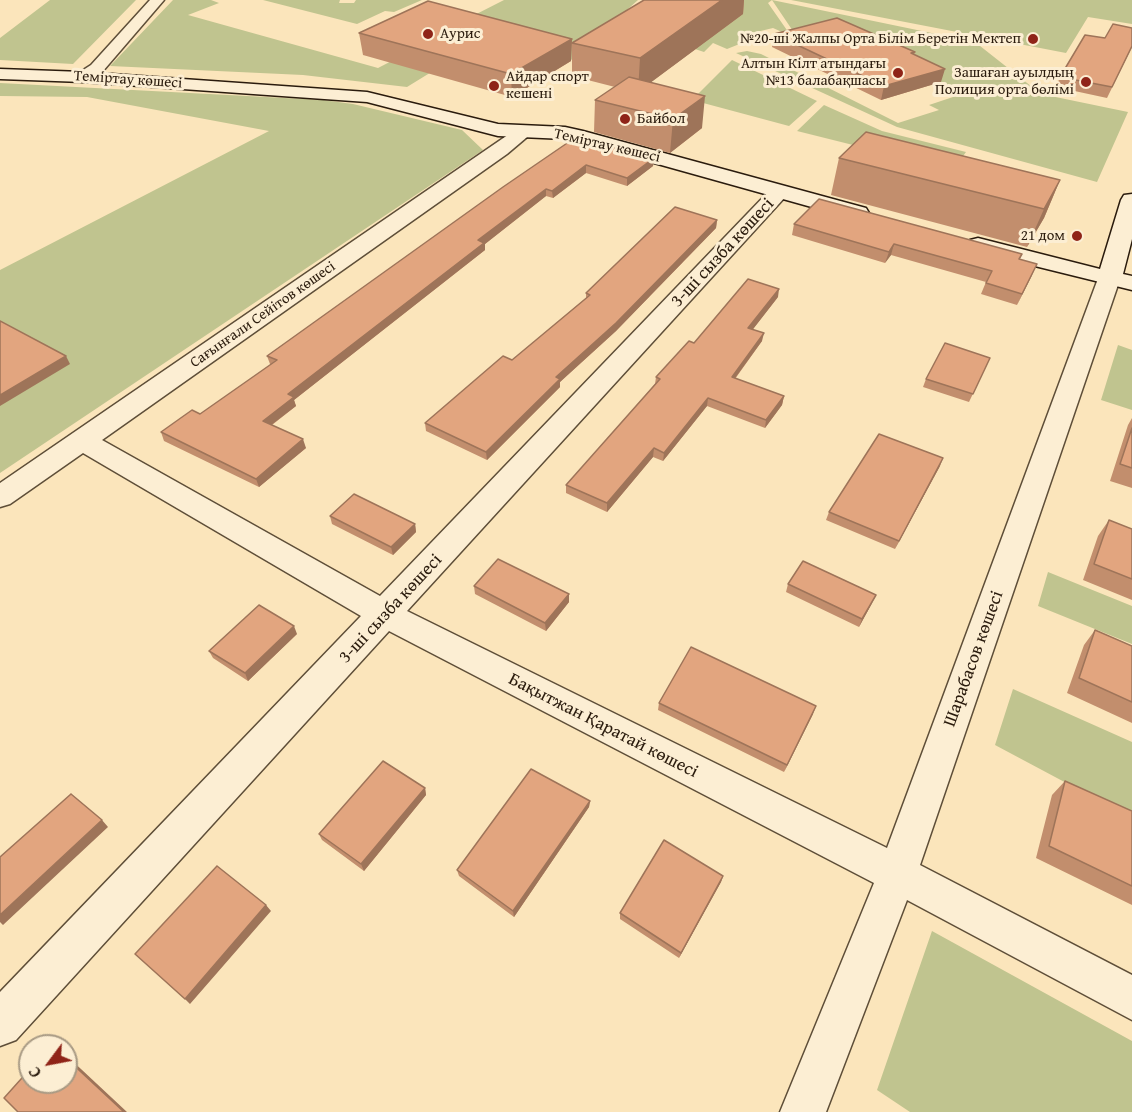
<!DOCTYPE html>
<html>
<head>
<meta charset="utf-8">
<style>
  body { margin:0 }
  #map { position:relative; width:1132px; height:1112px; overflow:hidden; background:#fbe5bb; font-family:"Gentium Book Plus",serif }
  canvas { display:block }
  .north { position:absolute; left:18px; top:1034px; width:60px; height:60px; box-sizing:border-box; background:#fceed3; border:2px solid #a89a84; border-radius:50%; rotate:238deg; font-size:16px; font-weight:700; line-height:24px; text-align:center; color:#2a1b0d }
  .north::after { content:''; display:block; margin:auto; width:21px; height:27px; background:#8f2418; clip-path:polygon(50% 0,100% 100%,50% 72%,0 100%) }
</style>
</head>
<body>
<div id="map">
<canvas width="1132" height="1112"></canvas>
<div class="north">С</div>
</div>
<script>
const c = document.querySelector('canvas').getContext('2d');
c.lineJoin = 'round';
function fill(path, color) {
  c.fillStyle = color;
  c.fill(path, 'evenodd');
}
function poly(rows) {
  const path = new Path2D();
  for (const r of rows) {
    path.moveTo(r[0], r[1]);
    for (let i = 2; i < r.length; i += 2) path.lineTo(r[i], r[i + 1]);
  }
  return path;
}
function stroke(path, color, width, dash) {
  c.strokeStyle = color;
  c.lineWidth = width;
  c.lineCap = dash ? 'butt' : 'round';
  c.setLineDash(dash || []);
  c.stroke(path);
}
function write(font, color, halo, rows, align = 'center') {
  c.font = font + ' "Gentium Book Plus",serif';
  c.lineWidth = 6;
  c.setLineDash([]);
  c.textBaseline = 'middle';
  c.strokeStyle = halo;
  c.fillStyle = color;
  for (const [text, x, y, turn = 0] of rows) {
    c.save();
    c.translate(x, y);
    c.rotate((+turn || 0) * Math.PI / 180);
    c.textAlign = isNaN(turn) ? turn : align;
    if (halo) c.strokeText(text, 0, 0);
    c.fillText(text, 0, 0);
    c.restore();
  }
}
const green = poly([
  [50,0,136,0,73,64,0,60,0,38],
  [173,0,211,0,219,3,188,15,378,68,411,51,433,71,407,87,303,75,110,66],
  [263,0,340,0,339,3,354,3,356,0,422,0,394,12,385,11,357,24],
  [504,0,638,0,570,61,449,28],
  [729,0,772,0,975,42,1041,94,1128,112,1097,182,897,127,736,53,747,51,761,54,898,123,939,110,929,105,965,93,936,80,799,40,772,0,768,3,791,36,773,28,744,35,747,41,727,49,713,43,704,52,686,46],
  [791,0,1132,0,1132,24,1088,17,1066,53],
  [732,60,817,101,789,126,692,100],
  [0,83,323,100,353,104,462,130,483,150,0,473,0,270,269,131,87,97,0,96],
  [824,105,882,131,966,152,953,170,797,131],
  [1118,345,1132,350,1132,410,1101,400],
  [1048,572,1132,606,1132,644,1038,606],
  [1013,689,1132,742,1132,818,995,745],
  [932,931,1132,1041,1132,1112,910,1112,877,1090]
]);
const street = poly([
  [150,0,164,0,103,71,89,80,77,80,75,77,77,74,91,65,150,0],
  [524,127,530,128,533,132,507,154,102,440,380,596,773,187,787,187,790,191,787,195,407,611,887,848,1099,276,1102,271,1110,269,1118,271,1121,276,920,865,1132,975,1132,1020,907,900,826,1112,780,1112,874,883,389,631,16,1040,0,1046,0,992,361,616,83,453,10,504,0,507,0,483,518,128,524,127]
]);
const secondary = poly([
  [0,69,83,72,367,92,498,124,565,127,583,131,866,208,869,213,866,218,858,220,579,142,565,139,498,136,367,102,83,82,0,79,0,69],
  [1132,194,1132,239,1123,274,1132,276,1132,290,970,250,967,245,970,240,978,238,1100,269,1121,200,1124,195,1132,194]
]);
const wall = poly([
  [644,0,744,0,743,14,651,82,702,128,670,153,594,132,595,100,615,87,572,76,572,43],
  [359,33,572,39,571,61,512,97,363,55],
  [774,34,915,52,914,55,941,82,881,100,772,47],
  [1132,47,1107,98,1056,87,1060,77],
  [576,137,654,158,653,166,627,186,586,173,553,198,546,196,485,244,485,250,294,400,296,406,272,425,306,448,259,487,164,441,161,432,200,414,271,365,270,364,267,356],
  [839,158,1060,180,1044,218,1027,247,831,195],
  [717,220,716,228,616,331,560,382,560,387,487,460,426,431,425,423,512,360,586,298,586,293],
  [794,224,1022,254,1020,259,1032,275,1017,305,981,294,986,282,891,255,885,263,792,235],
  [778,297,752,330,762,341,735,379,784,396,782,405,765,428,707,406,663,461,653,457,607,512,566,493,566,485,655,384,656,377,694,343],
  [990,358,969,402,923,387,926,379],
  [1132,418,1132,488,1110,481,1128,425],
  [940,466,895,549,826,520,829,512],
  [330,516,415,524,416,532,393,555,332,524],
  [1109,520,1132,529,1132,600,1083,580,1098,536],
  [788,584,872,603,859,627,786,592],
  [474,586,569,594,569,602,546,631,475,594],
  [1095,630,1132,646,1132,723,1067,693,1084,645],
  [297,634,248,681,213,658,209,651],
  [659,703,813,714,784,772,658,710],
  [1065,781,1132,811,1132,905,1036,858,1052,795],
  [425,788,426,795,364,871,322,840,319,834],
  [590,801,589,807,514,917,459,876,457,870],
  [723,876,721,882,679,958,620,919,620,913]
]);
const shadedWall = poly([
  [722,0,744,0,743,14,638,92,640,58],
  [572,39,571,61,512,97,511,74],
  [945,69,941,82,881,100,884,86],
  [705,96,702,128,670,153,673,119],
  [654,158,653,166,627,186,627,178],
  [586,165,586,173,553,198,552,191],
  [1060,180,1044,218,1027,247,1044,209],
  [546,189,546,196,485,244,485,250,294,400,296,406,266,429,263,421,288,394,478,240],
  [717,220,716,228,616,331,560,382,560,387,487,460,486,452,556,377],
  [894,244,891,255,885,263,889,252],
  [1037,264,1032,275,1017,305,1022,294],
  [779,289,778,297,747,337,748,328],
  [764,333,762,341,730,385,732,377],
  [66,356,70,364,0,406,0,395],
  [784,396,782,405,765,428,766,420],
  [708,398,707,406,663,461,664,453],
  [303,439,306,448,259,487,256,479],
  [654,448,653,457,607,512,607,503],
  [943,458,940,466,895,549,899,541],
  [415,524,416,532,393,555,391,547],
  [569,594,569,602,546,631,545,623],
  [876,595,872,603,859,627,862,619],
  [294,626,297,634,248,681,245,673],
  [816,706,813,714,784,772,787,765],
  [425,788,426,795,364,871,361,864],
  [590,801,589,807,514,917,513,911],
  [102,820,108,827,3,925,0,922,0,915],
  [723,876,721,882,679,958,681,953],
  [266,905,271,911,190,1004,185,999],
  [66,1055,127,1112,124,1112,66,1058]
]);
const building = poly([
  [644,0,722,0,640,58,572,43,644,0],
  [428,1,572,39,511,74,359,33,428,1],
  [837,18,915,52,911,53,945,69,884,86,774,34,837,18],
  [1113,24,1132,28,1132,46,1112,87,1060,77,1085,35,1105,38,1113,24],
  [629,77,705,96,673,119,595,100,629,77],
  [866,132,1060,180,1044,209,839,158,866,132],
  [576,137,654,158,627,178,586,165,552,191,546,189,478,240,484,243,288,394,294,397,263,421,303,439,256,479,161,432,192,410,200,414,277,360,267,356,503,187,576,137],
  [819,199,1022,254,1019,259,1037,264,1022,294,986,283,992,271,894,244,889,252,794,224,819,199],
  [675,207,717,220,616,323,556,377,560,379,486,452,425,423,503,356,512,360,590,295,586,293,675,207],
  [748,279,779,289,748,328,764,333,732,377,784,396,766,420,708,398,664,453,654,448,607,503,566,485,660,379,656,377,689,341,694,343,748,279],
  [0,321,66,356,0,395,0,321],
  [945,343,990,358,973,394,926,379,945,343],
  [1132,428,1132,468,1120,464,1132,428],
  [879,434,943,458,899,541,829,512,879,434],
  [354,494,415,524,391,547,330,516,354,494],
  [1109,520,1132,529,1132,579,1094,564,1109,520],
  [498,559,569,594,545,623,474,586,498,559],
  [803,561,876,595,862,619,788,584,803,561],
  [259,605,294,626,245,673,209,651,259,605],
  [1095,630,1132,646,1132,702,1079,678,1095,630],
  [691,647,816,706,787,765,659,703,691,647],
  [383,761,425,788,361,864,319,834,383,761],
  [531,769,590,801,513,911,457,870,531,769],
  [1065,781,1132,811,1132,886,1049,846,1065,781],
  [71,794,102,820,0,915,0,857,71,794],
  [664,840,723,876,681,953,620,913,664,840],
  [217,866,266,905,185,999,135,954,217,866],
  [66,1058,124,1112,18,1112,4,1098,30,1069,30,1082,66,1082,66,1058]
]);
const markers = [
  [428,34,6,"#8f2418"],
  [1033,39,6,"#8f2418"],
  [898,73,6,"#8f2418"],
  [1086,82,6,"#8f2418"],
  [494,86,6,"#8f2418"],
  [625,119,6,"#8f2418"],
  [1077,236,6,"#8f2418"]
];
const farPoinames = [
  ["Аурис",440,34,"left"],
  ["№20-ші Жалпы Орта Білім Беретін Мектеп",1021,39],
  ["Алтын Кілт атындағы",886,64],
  ["№13 балабақшасы",886,81],
  ["Зашаған ауылдың",1074,73],
  ["Полиция орта бөлімі",1074,90],
  ["Айдар спорт",506,77,"left"],
  ["кешені",506,94,"left"],
  ["Байбол",637,119,"left"],
  ["21 дом",1065,236]
];
const farStreetnames = [
  ["Теміртау көшесі",128,80,4],
  ["Теміртау көшесі",607,146,13],
  ["Сағынғали Сейітов көшесі",263,315,-35]
];
const streetNames = [
  ["3-ші сызба көшесі",723,253,-47],
  ["3-ші сызба көшесі",391,609,-47],
  ["Шарабасов көшесі",974,659,-70],
  ["Бақытжан Қаратай көшесі",603,726,27]
];
fill(green, '#c0c48f');
stroke(street, '#5e4e38', 3);
stroke(secondary, '#2a1b0d', 3);
fill(street, '#fceed3');
fill(secondary, '#fceed3');
fill(wall, '#c28e6d');
fill(shadedWall, '#9e7459');
fill(building, '#e2a57f');
stroke(building, '#9e7459', 1.5);
for (const [x, y, r, color] of markers) {
  const dot = new Path2D();
  dot.arc(x, y, r, 0, 2 * Math.PI);
  c.fillStyle = color;
  c.fill(dot);
  stroke(dot, '#fceed3', 2);
}
write('15px', '#2a1b0d', '#fceed3', farPoinames, 'right');
write('15px', '#2a1b0d', '#fceed3', farStreetnames);
write('18px', '#2a1b0d', '#fceed3', streetNames);
</script>
</body>
</html>
